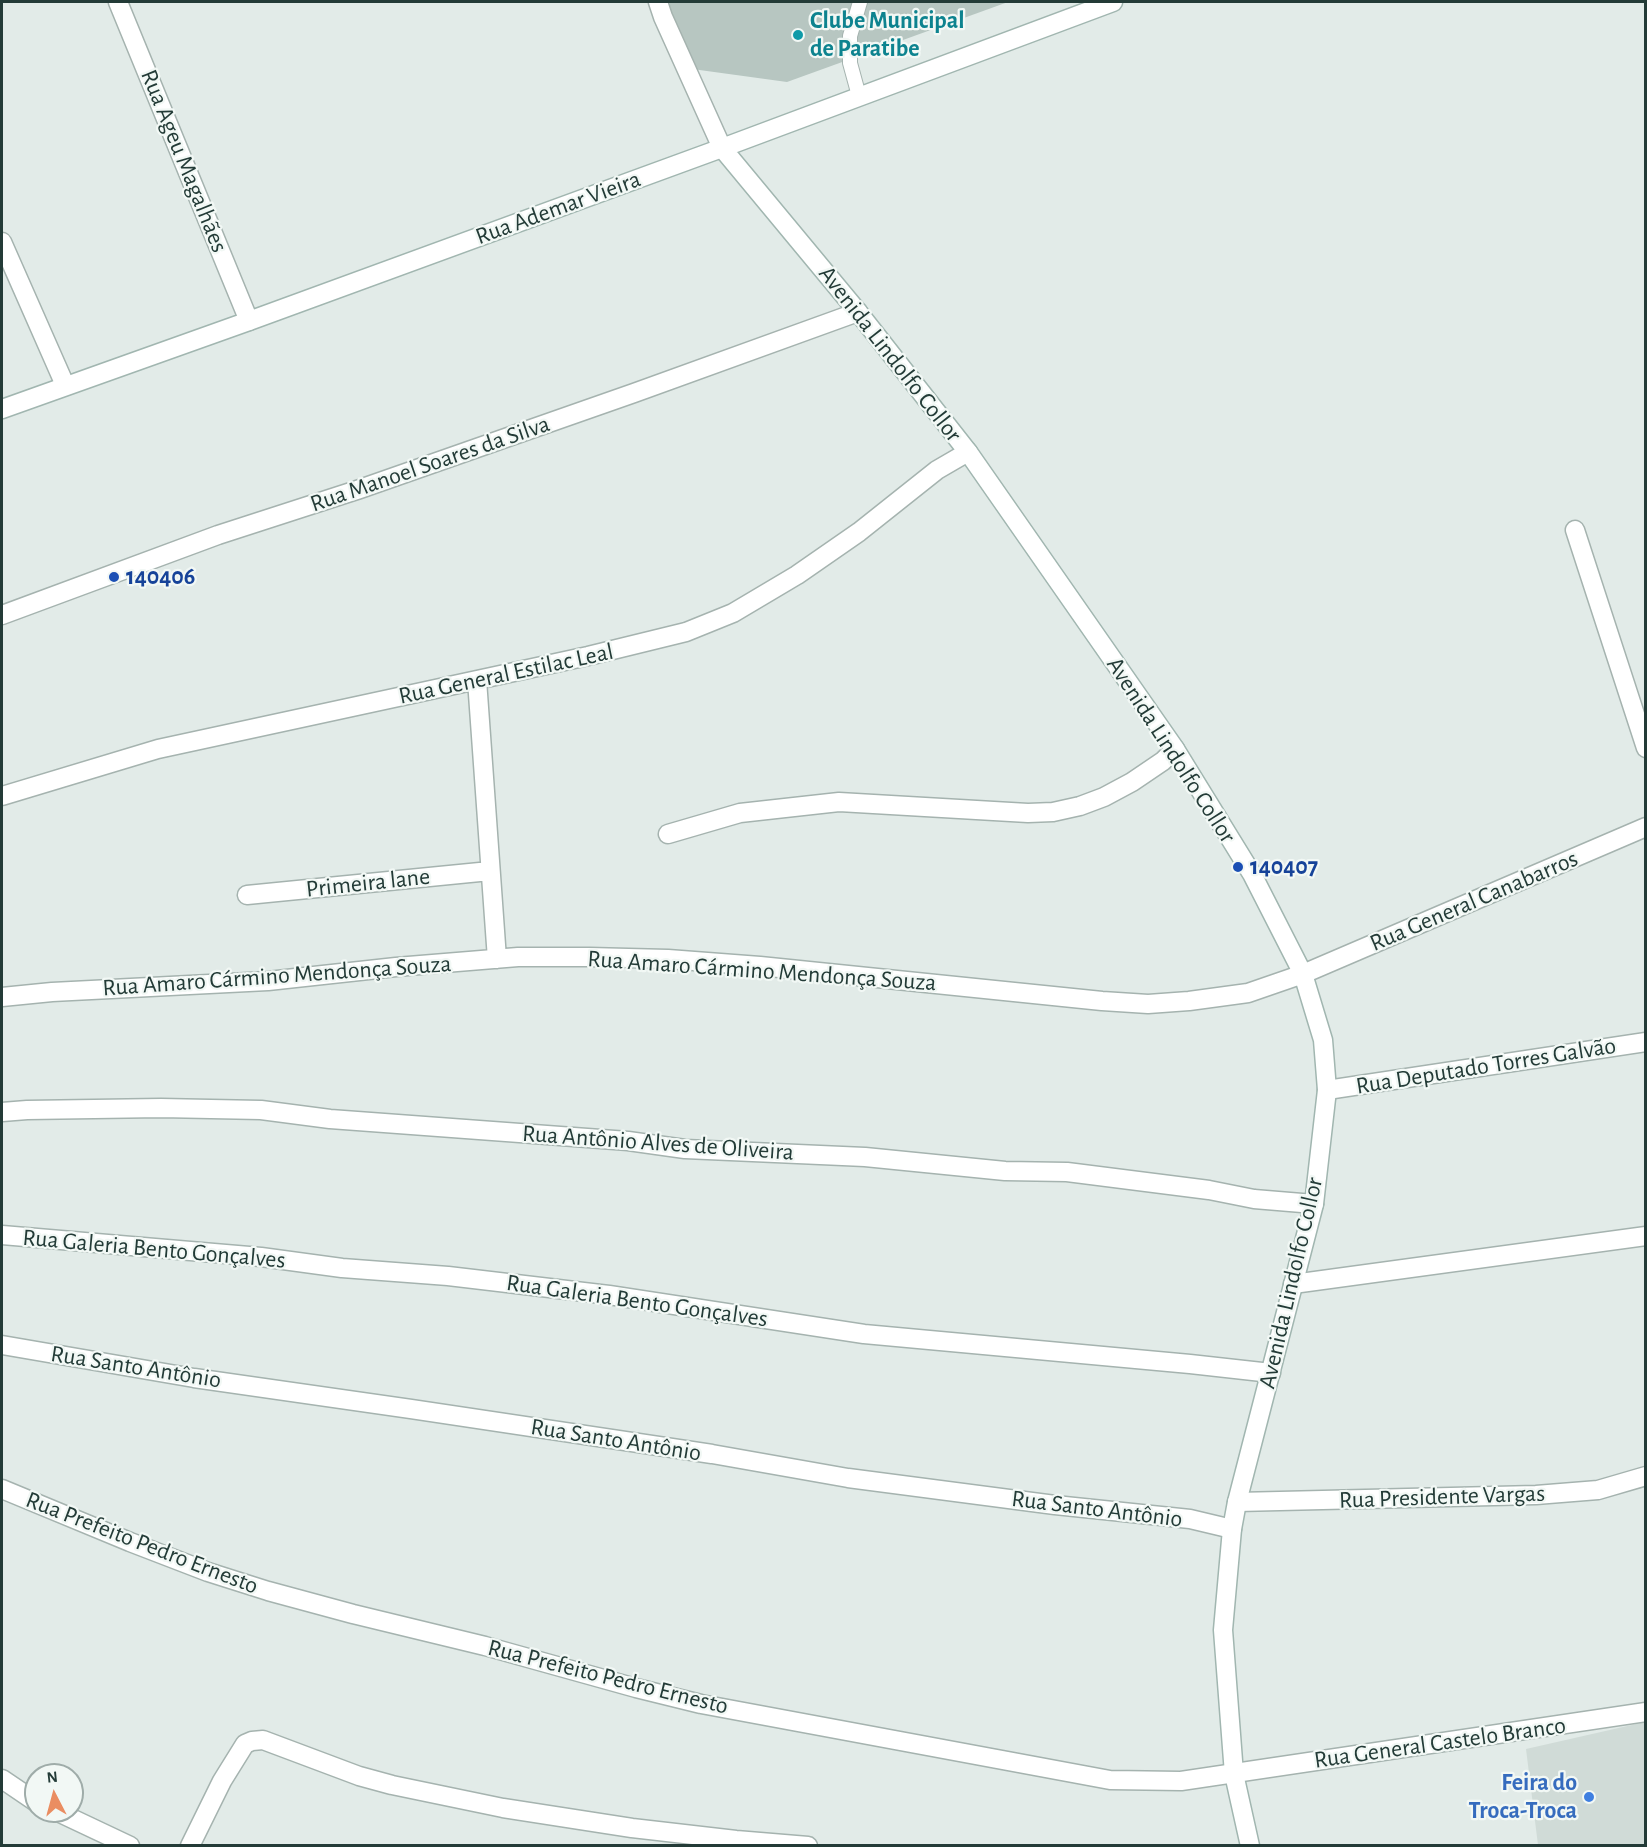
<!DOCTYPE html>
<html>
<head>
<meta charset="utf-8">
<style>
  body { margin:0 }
  #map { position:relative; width:1647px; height:1847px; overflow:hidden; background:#e2ebe8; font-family:"Alegreya Sans",sans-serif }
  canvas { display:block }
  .frame { position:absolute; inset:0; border:3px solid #233b37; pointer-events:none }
  .north { position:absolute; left:24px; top:1763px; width:60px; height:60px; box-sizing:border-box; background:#f2f8f5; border:2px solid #9faca9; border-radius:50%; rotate:354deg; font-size:16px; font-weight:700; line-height:24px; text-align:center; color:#233b37 }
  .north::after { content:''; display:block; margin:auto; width:21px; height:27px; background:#ea8d61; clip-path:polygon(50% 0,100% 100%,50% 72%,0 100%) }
</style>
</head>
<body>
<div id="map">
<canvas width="1647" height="1847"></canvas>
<div class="frame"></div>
<div class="north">N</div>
</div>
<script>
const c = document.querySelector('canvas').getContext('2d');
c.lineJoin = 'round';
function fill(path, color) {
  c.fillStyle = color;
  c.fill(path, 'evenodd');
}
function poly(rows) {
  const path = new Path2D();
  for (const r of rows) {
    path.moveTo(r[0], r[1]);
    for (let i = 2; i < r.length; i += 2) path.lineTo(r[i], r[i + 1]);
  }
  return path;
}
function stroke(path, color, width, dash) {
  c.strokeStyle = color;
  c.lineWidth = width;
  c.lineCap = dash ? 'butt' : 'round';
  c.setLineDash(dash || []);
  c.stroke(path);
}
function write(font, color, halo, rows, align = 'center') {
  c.font = font + ' "Alegreya Sans",sans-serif';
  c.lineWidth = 4.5;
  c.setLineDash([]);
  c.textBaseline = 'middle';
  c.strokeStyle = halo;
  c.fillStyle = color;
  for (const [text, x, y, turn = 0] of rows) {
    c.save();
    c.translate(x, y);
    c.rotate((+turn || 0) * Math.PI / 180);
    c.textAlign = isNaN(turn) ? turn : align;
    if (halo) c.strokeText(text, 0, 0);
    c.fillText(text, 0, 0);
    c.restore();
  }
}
const built = poly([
  [1645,1722,1645,1845,1538,1845,1526,1749]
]);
const building = poly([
  [669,2,1008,2,787,82,685,68]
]);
const lane = poly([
  [859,96,850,63,850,36,860,2]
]);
const street = poly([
  [118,2,249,321],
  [658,2,663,17,722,148],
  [2,242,65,385],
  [1575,530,1646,748],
  [2,615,218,535,357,490,634,393,858,312],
  [477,680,497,959],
  [2,796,158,749,588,656,686,632,733,613,797,575,859,532,937,470,968,452],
  [668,834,740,813,839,802,1028,813,1053,812,1080,806,1104,797,1132,782,1163,761,1175,749],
  [247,895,490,871],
  [2,997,52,992,268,981,396,967,518,957,589,957,668,959,760,966,1102,1001,1148,1004,1189,1001,1248,993,1303,974,1646,827],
  [1327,1090,1646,1042],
  [2,1112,27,1110,161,1108,261,1110,330,1119,628,1141,685,1149,865,1157,1005,1171,1067,1172,1209,1190,1254,1199,1314,1204],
  [2,1235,261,1257,342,1268,448,1276,609,1295,864,1334,1190,1364,1271,1373],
  [1293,1284,1646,1236],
  [2,1345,194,1378,411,1409,712,1454,848,1478,1055,1505,1190,1519,1232,1529],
  [2,1489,130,1542,208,1572,268,1591,353,1614,485,1646,636,1688,701,1704,1110,1780,1181,1781,1646,1712],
  [1237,1502,1536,1495,1598,1490,1646,1476],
  [2,1779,36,1802],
  [56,1811,130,1846],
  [190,1846,222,1781,245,1744,252,1741,263,1740,359,1776,392,1785,503,1808,632,1828,736,1840,808,1846]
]);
const secondary = poly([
  [722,148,858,312,968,452,1175,749,1252,874,1303,974,1323,1040,1327,1090,1314,1204,1237,1502,1232,1529,1223,1630,1234,1774,1250,1846],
  [2,409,249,321,722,148,1113,2]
]);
const markers = [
  [798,35,6,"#0f9aa8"],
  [114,577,6,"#1a4fb4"],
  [1238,867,6,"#1a4fb4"],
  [1589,1797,6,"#3f7fe0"]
];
const cultureNames = [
  ["Clube Municipal",810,21],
  ["de Paratibe",810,49]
];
const streetNames = [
  ["Rua Ageu Magalhães",184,161,68],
  ["Rua Ademar Vieira",558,208,-20],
  ["Avenida Lindolfo Collor",890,354,52],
  ["Rua Manoel Soares da Silva",430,464,-19],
  ["Rua General Estilac Leal",506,674,-12],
  ["Avenida Lindolfo Collor",1171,750,57],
  ["Primeira lane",368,883,-6],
  ["Rua General Canabarros",1474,901,-23],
  ["Rua Amaro Cármino Mendonça Souza",762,971,4],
  ["Rua Amaro Cármino Mendonça Souza",277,976,-4],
  ["Rua Deputado Torres Galvão",1486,1066,-9],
  ["Rua Antônio Alves de Oliveira",658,1143,4],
  ["Rua Galeria Bento Gonçalves",154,1249,5],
  ["Avenida Lindolfo Collor",1291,1283,-77],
  ["Rua Galeria Bento Gonçalves",637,1301,8],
  ["Rua Santo Antônio",136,1367,9],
  ["Rua Santo Antônio",616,1440,9],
  ["Rua Presidente Vargas",1442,1497,-2],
  ["Rua Santo Antônio",1097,1509,7],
  ["Rua Prefeito Pedro Ernesto",142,1543,21],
  ["Rua Prefeito Pedro Ernesto",608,1677,14],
  ["Rua General Castelo Branco",1440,1743,-8]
];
const transitNames = [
  ["140406",126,577],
  ["140407",1250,867]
];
const shopNames = [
  ["Feira do",1577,1783],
  ["Troca-Troca",1577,1811]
];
fill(built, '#d0dbd7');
fill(building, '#b7c6c1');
stroke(lane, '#a5b3af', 16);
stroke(street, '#a5b3af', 21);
stroke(secondary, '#a1b6b0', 21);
stroke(lane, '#fff', 14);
stroke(street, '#fff', 18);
stroke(secondary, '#fff', 18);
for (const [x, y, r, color] of markers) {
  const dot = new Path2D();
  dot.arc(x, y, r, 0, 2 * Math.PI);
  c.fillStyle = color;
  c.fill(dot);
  stroke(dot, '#f2f8f5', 2);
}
write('bold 24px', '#0d838f', '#f2f8f5', cultureNames, 'left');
write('24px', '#233b37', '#f2f8f5', streetNames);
write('bold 24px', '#164399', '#f2f8f5', transitNames, 'left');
write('bold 24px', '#366cbe', '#f2f8f5', shopNames, 'right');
</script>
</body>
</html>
